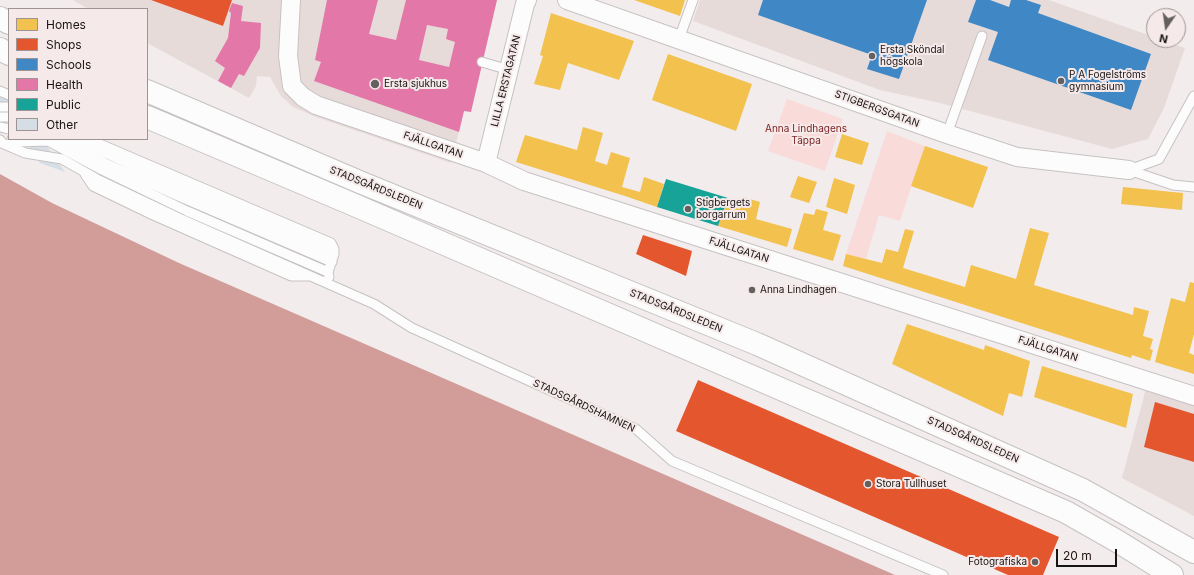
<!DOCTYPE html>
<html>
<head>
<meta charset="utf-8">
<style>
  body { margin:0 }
  #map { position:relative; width:1194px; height:575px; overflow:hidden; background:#f2ecec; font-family:Inter,sans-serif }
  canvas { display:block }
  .legend { position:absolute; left:8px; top:8px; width:140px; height:132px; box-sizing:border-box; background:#f5eae9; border:1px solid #9d9494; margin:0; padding:5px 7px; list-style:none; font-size:12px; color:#181414 }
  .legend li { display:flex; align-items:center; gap:8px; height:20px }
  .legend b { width:20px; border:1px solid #9d9494 }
  .north { position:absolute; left:1146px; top:8px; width:40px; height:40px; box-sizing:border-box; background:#f5eae9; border:1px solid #9d9494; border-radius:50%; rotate:193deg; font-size:11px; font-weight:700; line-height:16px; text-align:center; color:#181414 }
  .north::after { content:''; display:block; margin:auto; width:14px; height:18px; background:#646060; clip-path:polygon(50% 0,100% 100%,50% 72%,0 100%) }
  .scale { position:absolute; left:1056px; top:549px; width:61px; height:18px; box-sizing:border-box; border:2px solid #181414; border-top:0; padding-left:5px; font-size:12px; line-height:14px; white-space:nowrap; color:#181414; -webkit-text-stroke:3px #f5eae9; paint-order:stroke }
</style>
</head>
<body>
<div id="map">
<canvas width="1194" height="575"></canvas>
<ul class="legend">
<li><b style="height:11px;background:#f2c14e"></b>Homes</li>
<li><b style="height:11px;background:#e4572e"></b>Shops</li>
<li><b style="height:11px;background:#3f88c5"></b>Schools</li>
<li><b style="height:11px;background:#e377a8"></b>Health</li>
<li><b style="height:11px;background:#17a398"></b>Public</li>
<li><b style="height:11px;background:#d6dee5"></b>Other</li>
</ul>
<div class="north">N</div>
<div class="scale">20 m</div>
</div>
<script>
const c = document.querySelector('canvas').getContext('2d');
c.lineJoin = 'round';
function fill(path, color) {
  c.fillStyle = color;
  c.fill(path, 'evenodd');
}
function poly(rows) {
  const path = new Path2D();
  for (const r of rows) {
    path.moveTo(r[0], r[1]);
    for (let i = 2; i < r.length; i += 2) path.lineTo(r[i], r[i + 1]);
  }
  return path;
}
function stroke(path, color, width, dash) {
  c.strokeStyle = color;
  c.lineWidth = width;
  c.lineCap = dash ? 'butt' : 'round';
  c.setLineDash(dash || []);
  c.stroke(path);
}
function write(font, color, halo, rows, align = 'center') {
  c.font = font + ' Inter,sans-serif';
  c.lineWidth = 4;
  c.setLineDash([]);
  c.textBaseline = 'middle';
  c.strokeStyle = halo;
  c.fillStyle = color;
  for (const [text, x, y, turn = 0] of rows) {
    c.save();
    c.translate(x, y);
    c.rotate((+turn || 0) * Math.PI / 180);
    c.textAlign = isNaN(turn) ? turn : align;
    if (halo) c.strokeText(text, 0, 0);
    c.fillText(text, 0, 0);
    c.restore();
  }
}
const built = poly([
  [73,0,497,0,464,111,451,163,316,117,293,107,281,96,270,77,257,76,256,86,249,98,147,43,147,9,88,9],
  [700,0,1049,0,1154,37,1154,40,1162,40,1185,48,1164,108,1148,139,1112,149,940,103,880,90,693,21],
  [1148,381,1194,395,1194,516,1122,478]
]);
const green = poly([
  [787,99,843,119,825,171,768,151],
  [887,131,925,146,900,221,879,215,866,259,846,254]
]);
const water = poly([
  [0,174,52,203,179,263,895,575,0,575]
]);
const homes = poly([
  [634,0,685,0,680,16],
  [551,13,634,41,619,80,568,63,560,90,534,84,543,56,540,55],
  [668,54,752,84,736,131,652,100],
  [583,127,603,133,595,161,607,165,611,152,630,158,622,187,640,192,644,177,664,184,657,207,625,196,516,162,525,135,577,150],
  [842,134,869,143,862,165,835,157],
  [925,146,988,167,973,208,911,186],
  [798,176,817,182,809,203,790,197],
  [834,178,855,185,847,214,826,207],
  [1123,187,1183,193,1182,210,1121,204],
  [743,197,760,202,756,219,792,229,787,247,718,226,726,205,740,209],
  [816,209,828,212,823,230,841,235,833,261,793,249,804,213,814,215],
  [1030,228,1049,233,1034,285,1133,315,1134,307,1149,311,1143,336,1153,339,1150,349,1153,350,1150,361,1132,355,1131,358,843,266,846,254,882,263,886,249,898,252,905,229,914,231,903,268,965,287,971,265,1016,279],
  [1190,282,1194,283,1194,334,1189,353,1194,355,1194,374,1155,362,1171,298,1185,302],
  [907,324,984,350,985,345,1030,361,1022,397,1009,393,1003,416,892,364],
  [1042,366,1133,394,1126,428,1034,397]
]);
const shops = poly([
  [151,0,232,0,223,26],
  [643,235,692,251,686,276,636,254],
  [698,380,1059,537,1043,575,1008,575,676,431],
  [1155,402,1194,414,1194,462,1144,447]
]);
const schools = poly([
  [763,0,927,0,899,79,867,69,872,55,758,15],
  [976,0,990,0,1009,7,1011,0,1026,0,1041,5,1038,13,1151,54,1131,110,988,60,998,32,968,22]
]);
const health = poly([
  [327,0,378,0,369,34,396,40,406,0,497,0,471,112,464,111,459,132,314,81,321,62,315,60],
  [427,25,448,29,446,39,455,42,449,67,419,60],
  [232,3,243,6,241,21,261,23,260,48,244,76,239,74,231,88,218,81,225,68,215,61,228,38,231,13,229,11]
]);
const public = poly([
  [666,179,728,198,718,226,657,207]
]);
const building = poly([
  [0,96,9,100,9,118,0,105],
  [23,139,42,139,65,172,40,163]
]);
const lane = poly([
  [679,39,693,0],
  [482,62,509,70],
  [0,91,9,95],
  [0,107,9,107],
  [0,117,9,117],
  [0,127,9,129],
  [947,134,982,36],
  [12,139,18,142,48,141,102,170,187,211,328,272],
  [60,139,105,163,178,196,332,262],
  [76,139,152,175,334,254],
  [88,139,331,243,334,249,334,254,328,272,329,277],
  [0,140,2,143,25,153,62,159,97,179,179,218,374,304,412,328,636,429,672,461,943,575],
  [1129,170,1159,159,1194,96],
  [1129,170,1173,185,1194,187],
  [85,174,93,186,153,215,291,276,308,276]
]);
const street = poly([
  [291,0,288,56,292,86,303,97,316,105,486,163,524,181,1194,396],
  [567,0,947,134,1017,157,1129,170],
  [486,163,525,4,527,0]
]);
const secondary = poly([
  [0,18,9,23],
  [0,49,9,54],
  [147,91,362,183,757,344,1083,490,1194,552],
  [147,117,352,204,1066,512,1117,541,1172,575]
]);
const markers = [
  [872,56,4,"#646060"],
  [1061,81,4,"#646060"],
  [375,84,5,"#646060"],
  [688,209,4,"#646060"],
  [752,290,4,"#646060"],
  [868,484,4,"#646060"],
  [1035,562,4,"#646060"]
];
const poiNames = [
  ["Ersta Sköndal",880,50],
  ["högskola",880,62],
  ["P A Fogelströms",1069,75],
  ["gymnasium",1069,87],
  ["Ersta sjukhus",384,84],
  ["Stigbergets",696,203],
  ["borgarrum",696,215],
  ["Anna Lindhagen",760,290],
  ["Stora Tullhuset",876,484],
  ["Fotografiska",1027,562,"right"]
];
const streetNames = [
  ["LILLA ERSTAGATAN",506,81,-76],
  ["STIGBERGSGATAN",877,109,20],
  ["FJÄLLGATAN",433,145,19],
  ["STADSGÅRDSLEDEN",376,188,22],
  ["FJÄLLGATAN",739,250,18],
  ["STADSGÅRDSLEDEN",676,311,22],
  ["FJÄLLGATAN",1048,349,18],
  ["STADSGÅRDSHAMNEN",584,406,25],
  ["STADSGÅRDSLEDEN",973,440,24]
];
const parkNames = [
  ["Anna Lindhagens",806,129],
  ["Täppa",806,141]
];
fill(built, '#e7dbda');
fill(green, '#f9dcda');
fill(water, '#d29d99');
fill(homes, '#f2c14e');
fill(shops, '#e4572e');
fill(schools, '#3f88c5');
fill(health, '#e377a8');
fill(public, '#17a398');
fill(building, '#d6dee5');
stroke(lane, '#c7c2c2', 11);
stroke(street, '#c7c2c2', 20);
stroke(secondary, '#c7c2c2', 24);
stroke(lane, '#fdfcfc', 9);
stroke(street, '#fdfcfc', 18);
stroke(secondary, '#fdfcfc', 22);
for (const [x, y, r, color] of markers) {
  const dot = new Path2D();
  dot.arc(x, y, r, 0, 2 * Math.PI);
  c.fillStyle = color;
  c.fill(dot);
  stroke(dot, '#f5eae9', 1.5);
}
write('10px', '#181414', '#f5eae9', poiNames, 'left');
write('10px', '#181414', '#f5eae9', streetNames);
write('10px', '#7e2425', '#f5eae9', parkNames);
</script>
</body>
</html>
